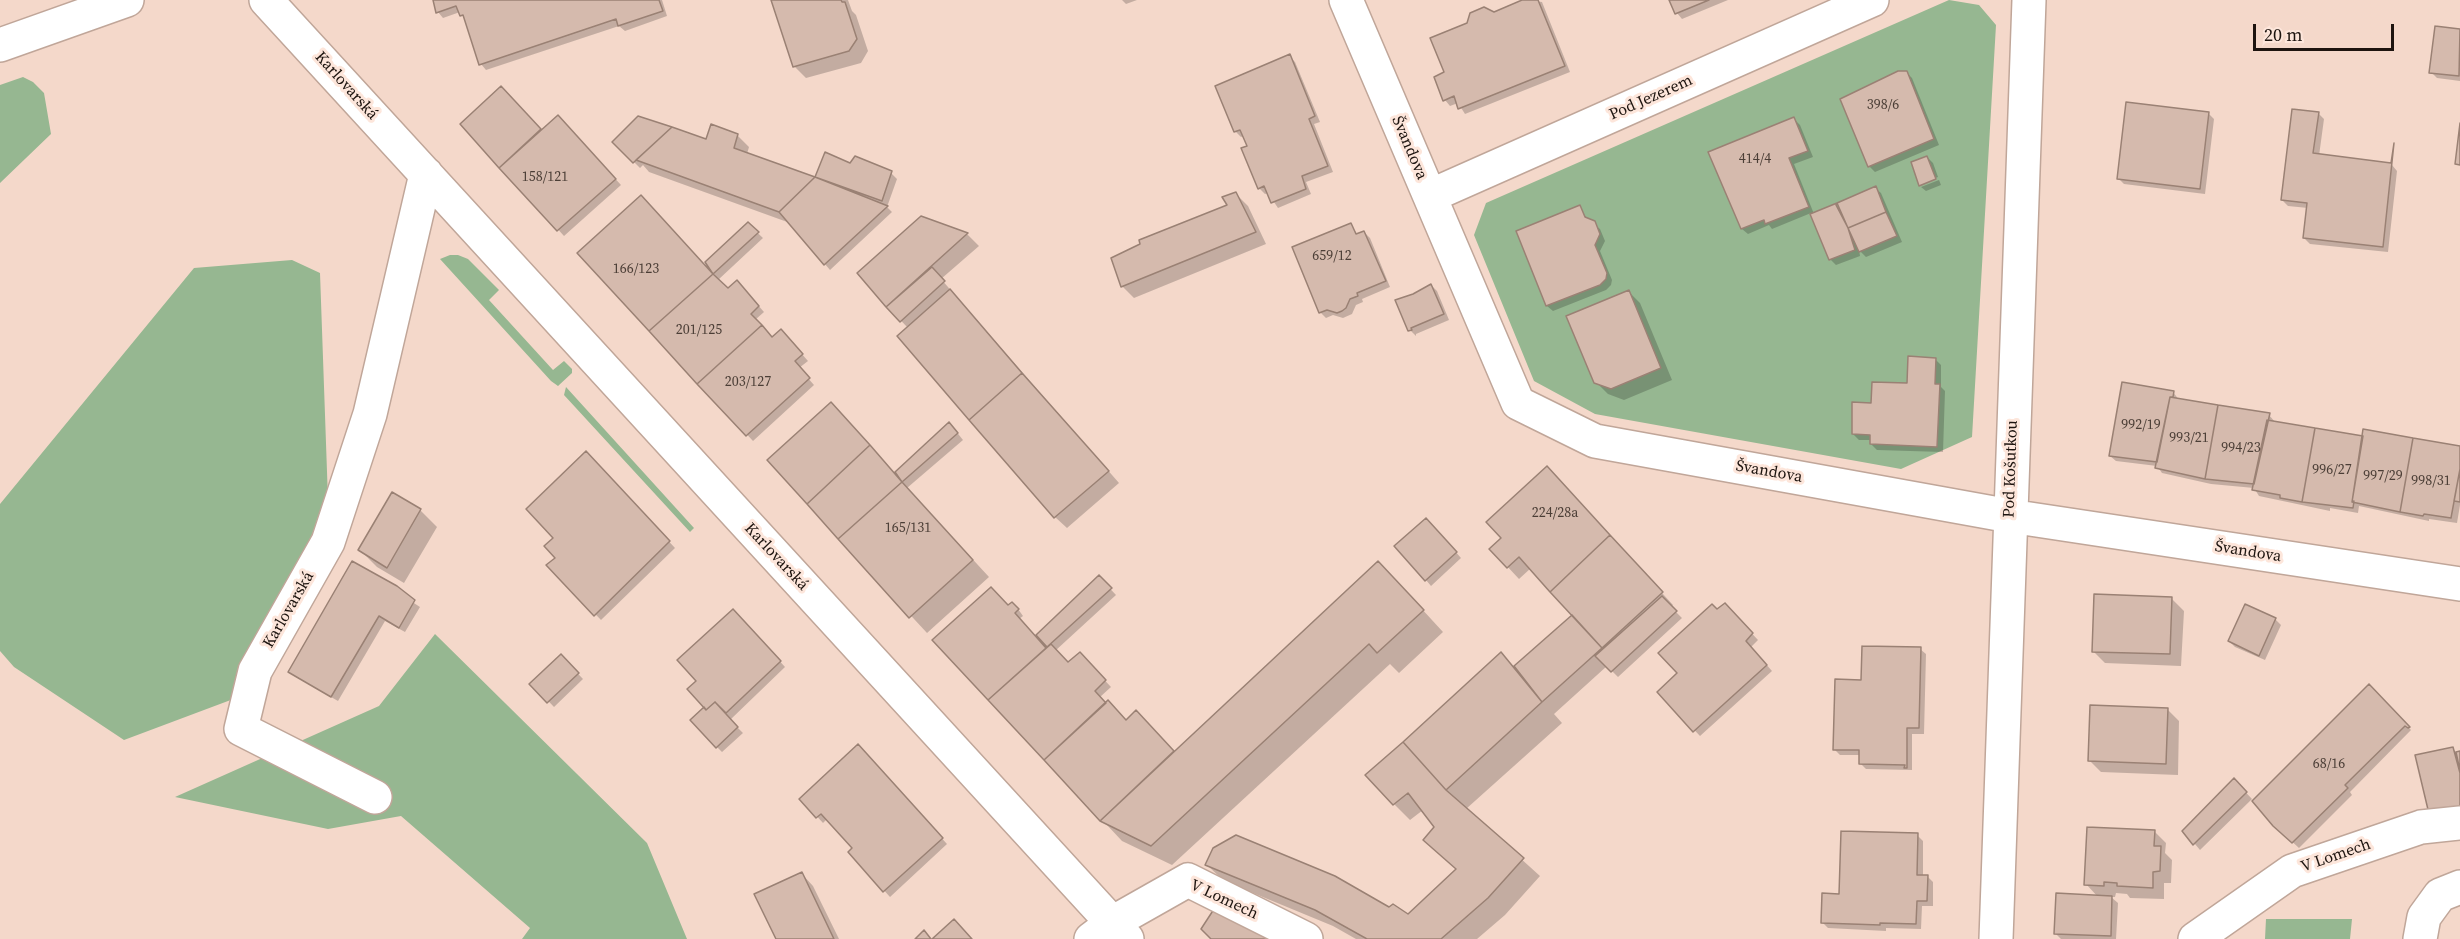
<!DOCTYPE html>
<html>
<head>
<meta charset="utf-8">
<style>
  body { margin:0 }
  #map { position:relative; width:2460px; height:939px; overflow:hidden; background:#f4d8ca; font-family:"Source Serif 4",serif }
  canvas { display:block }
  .scale { position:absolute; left:2253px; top:24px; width:141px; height:27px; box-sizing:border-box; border:3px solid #1d140f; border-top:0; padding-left:8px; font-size:18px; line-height:21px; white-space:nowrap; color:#1d140f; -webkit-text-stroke:4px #fde6db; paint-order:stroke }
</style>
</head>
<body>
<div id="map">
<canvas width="2460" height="939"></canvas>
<div class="scale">20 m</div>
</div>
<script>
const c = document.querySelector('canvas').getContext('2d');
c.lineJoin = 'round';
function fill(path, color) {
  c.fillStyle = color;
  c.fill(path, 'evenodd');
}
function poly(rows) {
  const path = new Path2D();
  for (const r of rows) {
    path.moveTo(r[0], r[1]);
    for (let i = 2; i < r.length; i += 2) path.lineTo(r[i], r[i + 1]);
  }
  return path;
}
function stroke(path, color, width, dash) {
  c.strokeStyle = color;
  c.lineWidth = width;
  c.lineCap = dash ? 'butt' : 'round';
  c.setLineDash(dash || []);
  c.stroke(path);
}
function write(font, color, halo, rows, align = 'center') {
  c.font = font + ' "Source Serif 4",serif';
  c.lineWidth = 6;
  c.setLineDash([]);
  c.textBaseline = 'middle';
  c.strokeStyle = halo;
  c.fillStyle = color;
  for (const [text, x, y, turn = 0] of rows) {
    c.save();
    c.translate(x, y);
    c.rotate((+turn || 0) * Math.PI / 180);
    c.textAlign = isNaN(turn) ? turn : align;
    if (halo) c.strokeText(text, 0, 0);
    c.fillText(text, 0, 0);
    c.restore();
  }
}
const green = poly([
  [1949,0,1979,5,1996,25,1972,437,1901,469,1595,414,1534,381,1474,235,1486,203],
  [23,77,33,82,44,93,51,134,0,183,0,85],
  [450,255,458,255,468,259,499,290,489,300,553,370,564,361,572,369,572,373,558,386,551,381,440,259],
  [292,260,320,273,328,500,236,698,124,740,14,667,0,651,0,504,194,268],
  [566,387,694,528,690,532,564,395],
  [435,634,647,843,687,939,522,939,530,928,401,816,328,829,175,797,379,706],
  [2266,919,2352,919,2350,939,2265,939]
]);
const shadow = poly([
  [434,0,662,0,667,16,625,31,619,26,486,70,481,64,466,21,460,12,443,18,438,12],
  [773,0,848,0,852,11,856,15,868,51,861,63,806,78,794,66],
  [1122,0,1137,0,1126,4],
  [1526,0,1542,2,1570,72,1465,114,1458,103,1450,106,1445,100,1446,73,1468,24],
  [1671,0,1728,0,1682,19,1677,13],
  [2437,27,2460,31,2460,81,2437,78,2431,72],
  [1289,56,1295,62,1320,122,1314,124,1333,172,1306,182,1311,194,1278,208,1268,193,1265,194,1259,188,1248,146,1244,136,1241,137,1235,131],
  [1906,72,1912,78,1939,145,1875,172,1869,166],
  [513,100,542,131,564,123,621,185,564,236,462,124],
  [2208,113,2214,119,2205,194,2124,184,2118,178],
  [2318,113,2324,119,2319,156,2392,165,2397,171,2388,252,2310,244,2304,238,2308,208,2288,206,2282,200],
  [1794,119,1800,125,1813,157,1794,164,1814,214,1835,206,1843,213,1875,188,1881,193,1902,242,1866,257,1859,250,1860,256,1836,265,1830,259,1811,213,1772,229,1769,225,1748,234,1742,229],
  [737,135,749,147,747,154,816,179,825,154,851,165,891,173,897,179,887,207,892,212,830,270,790,223,649,172,643,165,640,168,614,142,707,141],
  [1927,157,1933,163,1938,177,1921,184,1921,186,1920,185],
  [1939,180,1941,185,1926,191,1921,187],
  [1236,194,1248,206,1266,244,1134,298,1122,286,1229,206],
  [1579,207,1588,220,1600,229,1605,241,1600,251,1612,280,1611,285,1606,290,1553,311,1547,306,1518,231],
  [921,218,967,234,979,246,941,279,1119,483,1067,528,1055,517,908,328,887,306],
  [748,224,763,238,718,280,728,290,743,288,764,312,755,320,772,338,786,336,808,361,799,368,814,385,753,441,579,253,710,271,706,262],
  [1351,225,1358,235,1364,232,1370,238,1390,287,1362,299,1363,302,1356,305,1352,314,1343,318,1333,315,1326,318,1320,312],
  [1431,285,1437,291,1449,320,1416,334,1416,336,1410,330,1415,295],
  [1628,291,1640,303,1672,380,1624,400,1608,394,1596,382],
  [1935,359,1941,365,1941,387,1945,391,1943,452,1877,450,1871,444,1871,440,1859,440,1853,434,1873,404,1909,385],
  [2173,392,2179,400,2269,415,2275,422,2363,437,2460,447,2460,505,2457,523,2429,519,2429,521,2359,506,2358,513,2330,508,2330,511,2259,496,2254,488,2211,484,2162,473,2157,466,2116,461,2110,456],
  [955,430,963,440,907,488,989,577,927,633,839,538],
  [586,453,675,548,601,620,548,565,557,558,555,538],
  [1559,480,1673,605,1671,607,1682,618,1618,677,1607,666,1554,714,1562,723,1466,809,1540,876,1505,915,1477,939,1356,939,1333,926,1224,881,1207,865,1390,909,1408,916,1457,870,1436,827,1423,810,1410,820,1394,804,1501,654,1514,668,1574,615,1531,568,1519,579,1491,549],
  [392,494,420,510,437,527,404,583,377,567,360,550],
  [1432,525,1461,558,1431,586,1426,580],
  [353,563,420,607,405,632,385,621,338,701,296,677,290,671],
  [1099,577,1116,595,1055,651,1068,664,1080,654,1111,687,1100,697,1106,705,1126,721,1136,712,1175,753,1398,583,1443,632,1399,673,1390,664,1172,865,1122,841,934,641,1008,607,1018,609,1023,616,1019,619,1036,637],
  [1037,637,1050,646,1046,650,1036,638],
  [2172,599,2184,611,2181,666,2105,663,2093,651],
  [1725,605,1758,640,1751,647,1772,671,1700,736,1659,693,1679,673,1718,611],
  [739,616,785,667,730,720,743,733,722,752,717,747,698,681],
  [2275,619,2281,625,2265,660,2235,647,2229,641],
  [1920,649,1926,654,1924,734,1912,734,1912,770,1866,769,1861,764,1861,755,1840,755,1834,749,1862,681],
  [561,656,583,679,554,707,532,684],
  [2369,686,2411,730,2350,792,2352,795,2299,848,2274,825],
  [2167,709,2179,721,2178,775,2101,772,2090,761],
  [2453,749,2457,753,2460,752,2460,825],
  [863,752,947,844,890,897,850,853,854,848,827,819,823,823,801,799],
  [2234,780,2252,799,2200,850,2184,831],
  [2154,831,2166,843,2165,853,2172,860,2171,883,2164,883,2164,899,2130,898,2127,894,2116,893,2115,897,2111,897,2118,903,2116,939,2061,939,2055,933,2098,897,2086,884],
  [1917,835,1923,841,1923,876,1927,876,1933,882,1933,906,1922,906,1921,929,1886,928,1886,931,1828,928,1822,922,1841,895],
  [802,874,813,886,839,939,778,939]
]);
const building = poly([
  [433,0,659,0,663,11,618,26,616,19,479,65,463,15,460,16,456,6,436,13,433,0],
  [771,0,841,0,842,2,845,2,857,39,849,51,793,67,771,0],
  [1522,0,1538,0,1565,66,1458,109,1454,96,1443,101,1434,77,1444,72,1430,38,1467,23,1470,13,1484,7,1494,12,1522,0],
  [1669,0,1709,0,1675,14,1669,0],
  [2435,26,2460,29,2459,76,2429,73,2435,26],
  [1290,54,1315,116,1309,119,1328,166,1302,176,1306,189,1271,203,1264,186,1258,189,1241,148,1247,146,1240,130,1234,132,1215,86,1290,54],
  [1898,71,1907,71,1934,139,1868,167,1840,99,1898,71],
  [501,86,541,129,499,168,460,124,501,86],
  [2126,102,2209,112,2200,189,2117,179,2126,102],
  [2292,109,2319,112,2313,153,2391,163,2394,143,2383,247,2303,238,2307,203,2281,200,2292,109],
  [558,115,616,179,557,231,499,168,558,115],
  [638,116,672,127,633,163,612,142,638,116],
  [1794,117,1808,151,1789,158,1809,207,1765,224,1764,220,1741,229,1708,152,1794,117],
  [2460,123,2460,165,2455,164,2460,123],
  [711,124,738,134,734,148,815,177,779,212,636,160,672,127,706,139,711,124],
  [825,152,850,163,855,156,892,171,882,201,815,177,825,152],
  [1927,156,1936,179,1919,186,1911,162,1927,156],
  [815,177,888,206,824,265,779,212,815,177],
  [1876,186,1886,212,1848,228,1837,203,1876,186],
  [1236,192,1256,232,1121,287,1111,258,1140,244,1139,240,1227,205,1222,197,1236,192],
  [641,195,713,274,649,331,577,253,641,195],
  [1837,203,1836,205,1848,228,1855,250,1829,260,1810,214,1837,203],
  [1580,205,1585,217,1595,221,1600,234,1595,245,1607,273,1606,279,1600,285,1546,306,1516,231,1580,205],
  [1886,212,1897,236,1859,252,1848,228,1886,212],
  [921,216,968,233,886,307,857,273,921,216],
  [748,222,759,232,713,274,705,262,748,222],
  [1351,223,1356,234,1364,231,1386,281,1357,293,1358,296,1350,299,1346,308,1342,311,1337,313,1327,310,1319,313,1292,247,1351,223],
  [932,267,945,281,900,322,886,307,932,267],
  [713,274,728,288,737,280,759,306,751,314,762,325,697,384,649,331,713,274],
  [1431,284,1444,314,1411,328,1412,330,1408,331,1395,300,1413,294,1431,284],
  [950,289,1022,373,969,420,897,336,950,289],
  [1629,290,1661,368,1611,389,1594,383,1566,316,1629,290],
  [762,325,772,337,781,329,803,354,795,361,810,378,746,436,697,384,762,325],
  [1908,356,1936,358,1935,384,1940,384,1937,447,1870,444,1870,435,1852,434,1852,402,1871,403,1872,382,1907,383,1908,356],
  [1022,373,1109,471,1054,518,969,420,1022,373],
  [2122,382,2174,391,2173,397,2170,397,2157,462,2109,456,2122,382],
  [2170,397,2218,405,2205,479,2155,468,2170,397],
  [831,402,870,445,807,504,767,460,831,402],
  [2218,405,2270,413,2254,484,2205,479,2218,405],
  [2267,420,2315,428,2302,502,2280,498,2280,495,2252,490,2267,420],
  [949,422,958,433,902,482,895,472,949,422],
  [2315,428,2363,436,2352,502,2354,501,2353,508,2302,502,2315,428],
  [2363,429,2413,438,2400,512,2352,502,2363,429],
  [2413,438,2460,446,2460,469,2451,518,2424,514,2423,516,2400,512,2413,438],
  [870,445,902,482,838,539,807,504,870,445],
  [586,451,670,541,594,616,546,565,555,558,544,546,553,538,526,509,586,451],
  [1547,466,1610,535,1550,592,1519,557,1507,568,1489,549,1501,538,1486,522,1547,466],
  [2460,469,2460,502,2454,501,2460,469],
  [902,482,973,560,909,618,838,539,902,482],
  [392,492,421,509,387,568,358,550,392,492],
  [1426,518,1457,552,1425,581,1394,546,1426,518],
  [1610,535,1663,592,1602,648,1550,592,1610,535],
  [352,561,397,586,415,600,399,628,379,616,331,697,288,672,352,561],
  [1378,561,1424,610,1377,653,1369,644,1151,846,1100,821,1378,561],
  [1099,575,1112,588,1047,647,1036,635,1099,575],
  [991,587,1008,605,1012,602,1019,609,1015,613,1046,648,988,700,932,640,991,587],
  [2094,594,2172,597,2170,654,2092,652,2094,594],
  [1662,596,1677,611,1611,672,1595,656,1662,596],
  [1725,603,1753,633,1746,641,1767,665,1693,732,1657,692,1677,673,1658,653,1712,604,1717,609,1725,603],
  [2245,604,2276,618,2259,656,2228,641,2245,604],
  [733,609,781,661,726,713,715,702,706,710,687,689,696,681,677,660,733,609],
  [1572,615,1602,648,1542,702,1514,666,1572,615],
  [1051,644,1068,662,1080,652,1106,680,1095,691,1106,703,1044,760,988,700,1051,644],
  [1862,646,1921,647,1919,728,1907,728,1907,768,1904,768,1905,765,1859,764,1859,750,1833,750,1835,679,1861,680,1862,646],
  [1501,652,1542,702,1446,790,1403,742,1501,652],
  [561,654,579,673,547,703,529,684,561,654],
  [2369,684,2410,727,2408,728,2405,726,2345,785,2348,788,2292,843,2273,826,2252,801,2369,684],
  [1108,700,1126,720,1136,710,1174,751,1100,821,1044,760,1108,700],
  [715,702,738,727,716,748,690,720,704,707,706,710,715,702],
  [2090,705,2168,708,2166,764,2088,761,2090,705],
  [1403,742,1446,790,1524,858,1488,898,1441,939,1367,939,1315,910,1205,865,1213,848,1236,835,1335,876,1389,907,1393,904,1408,914,1456,869,1423,840,1434,827,1408,793,1393,805,1365,775,1403,742],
  [858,744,943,838,883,892,848,852,852,848,821,814,816,818,799,799,858,744],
  [2453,747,2460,773,2460,811,2430,818,2415,755,2453,747],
  [2460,751,2460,771,2456,752,2460,751],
  [2234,778,2247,792,2193,845,2182,831,2234,778],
  [2087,827,2155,830,2154,846,2161,846,2160,871,2153,872,2153,888,2117,886,2117,883,2104,882,2104,886,2084,885,2087,827],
  [1841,831,1918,833,1917,875,1928,875,1927,901,1917,901,1916,924,1880,923,1880,925,1821,923,1822,893,1839,894,1841,831],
  [802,872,834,939,776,939,754,894,802,872],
  [2056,893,2112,896,2111,936,2054,934,2056,893],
  [1216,906,1281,939,1211,939,1201,929,1216,906],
  [954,919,972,939,932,939,954,919],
  [924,930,931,939,915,939,924,930]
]);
const minor = poly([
  [266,0,1127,939],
  [1346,0,1518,403,1595,441,2010,516,2460,584],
  [0,45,127,0],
  [1430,196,1872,0],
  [375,797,241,729,255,671,328,542,370,414,426,174],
  [1091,939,1112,923,1188,880,1306,939],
  [1996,939,2029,0],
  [2195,939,2292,871,2421,827,2460,823],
  [2420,939,2424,917,2440,895,2460,887]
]);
const numberNames = [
  ["398/6",1883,105],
  ["414/4",1755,159],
  ["158/121",545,177],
  ["659/12",1332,256],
  ["166/123",636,269],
  ["201/125",699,330],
  ["203/127",748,382],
  ["992/19",2141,425],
  ["993/21",2189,438],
  ["994/23",2241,448],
  ["996/27",2332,470],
  ["997/29",2383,476],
  ["998/31",2431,481],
  ["224/28a",1555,513],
  ["165/131",908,528],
  ["68/16",2329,764]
];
const streetNames = [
  ["Karlovarská",346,86,48],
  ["Pod Jezerem",1651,98,-24],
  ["Švandova",1409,148,67],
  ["Pod Košutkou",2011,469,-88],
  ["Švandova",1769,472,10],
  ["Švandova",2248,552,9],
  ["Karlovarská",776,557,47],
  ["Karlovarská",289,610,-60],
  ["V Lomech",2336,856,-19],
  ["V Lomech",1224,900,25]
];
fill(green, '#96b791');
fill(shadow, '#0003');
fill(building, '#d5baad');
stroke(building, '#9a8174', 1.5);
stroke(minor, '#c0a699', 36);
stroke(minor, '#fff', 33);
write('14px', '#4b3e36', null, numberNames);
write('16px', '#1d140f', '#fde6db', streetNames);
</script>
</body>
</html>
